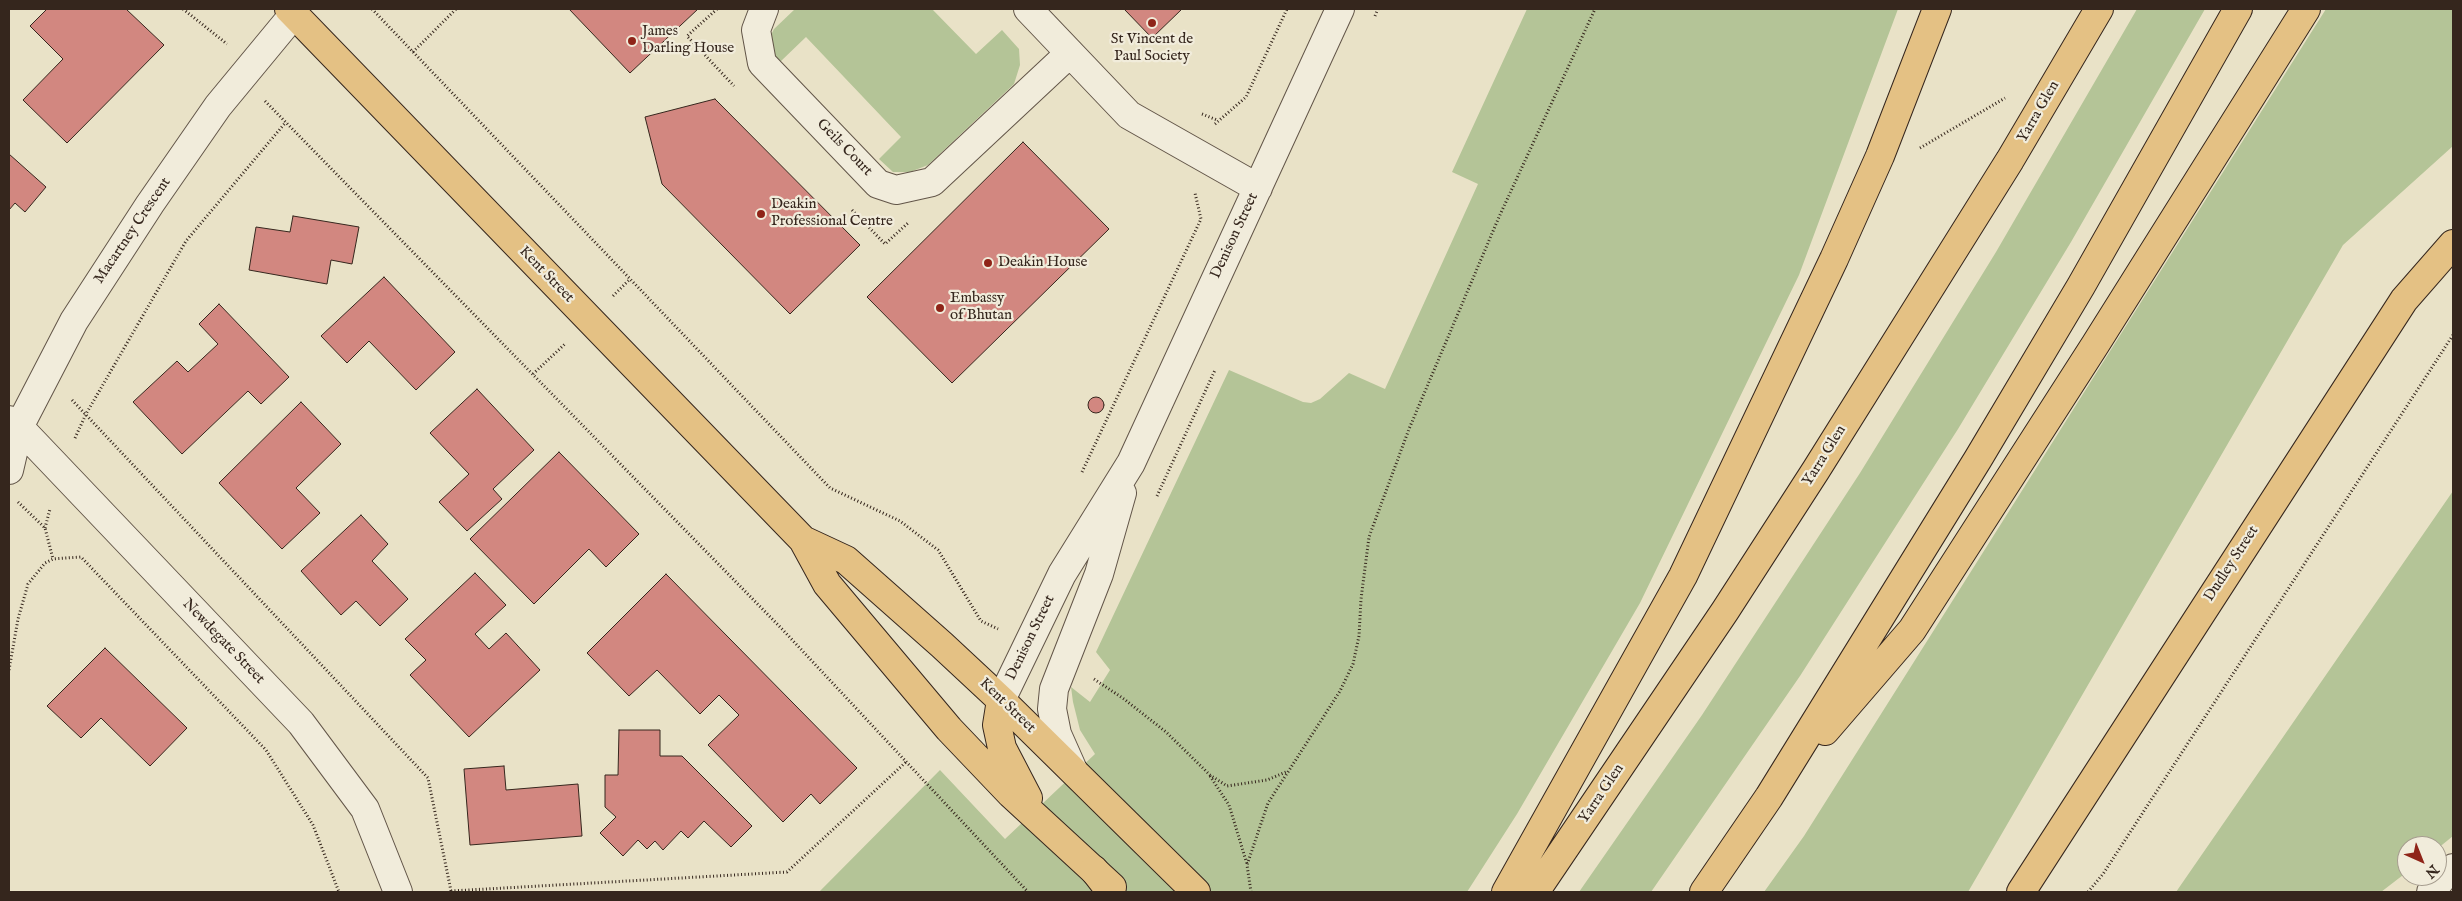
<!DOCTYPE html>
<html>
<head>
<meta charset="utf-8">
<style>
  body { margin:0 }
  #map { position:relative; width:2462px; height:901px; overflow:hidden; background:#e9e2c7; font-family:"IM FELL English",serif }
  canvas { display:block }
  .frame { position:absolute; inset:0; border:10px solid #35261d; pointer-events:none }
  .north { position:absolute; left:2397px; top:836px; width:50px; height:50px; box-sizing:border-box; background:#f1ecdb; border:1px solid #a69d8f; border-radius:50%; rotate:136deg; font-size:14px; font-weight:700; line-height:20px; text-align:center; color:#35261d }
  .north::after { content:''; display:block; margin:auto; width:18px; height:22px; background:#8f2418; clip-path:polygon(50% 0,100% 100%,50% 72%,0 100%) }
</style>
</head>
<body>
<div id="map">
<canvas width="2462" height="901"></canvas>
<div class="frame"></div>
<div class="north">N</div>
</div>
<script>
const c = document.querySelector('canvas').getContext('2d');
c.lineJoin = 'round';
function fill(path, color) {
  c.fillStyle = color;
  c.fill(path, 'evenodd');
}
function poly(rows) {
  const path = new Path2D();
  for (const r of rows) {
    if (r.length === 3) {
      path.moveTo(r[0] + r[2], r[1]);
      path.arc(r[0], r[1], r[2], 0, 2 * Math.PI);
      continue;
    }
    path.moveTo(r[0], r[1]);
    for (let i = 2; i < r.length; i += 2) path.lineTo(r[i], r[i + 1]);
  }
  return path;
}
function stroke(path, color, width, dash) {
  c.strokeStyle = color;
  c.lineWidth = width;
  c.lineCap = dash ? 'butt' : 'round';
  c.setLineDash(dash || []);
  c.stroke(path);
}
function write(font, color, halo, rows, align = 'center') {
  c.font = font + ' "IM FELL English",serif';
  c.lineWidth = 4.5;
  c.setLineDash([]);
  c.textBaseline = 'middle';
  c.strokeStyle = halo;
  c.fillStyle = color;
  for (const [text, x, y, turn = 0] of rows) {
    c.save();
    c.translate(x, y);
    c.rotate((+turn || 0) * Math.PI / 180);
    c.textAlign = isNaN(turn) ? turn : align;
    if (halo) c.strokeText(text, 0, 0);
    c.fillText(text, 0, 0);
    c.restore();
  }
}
const green = poly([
  [795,9,932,9,976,54,1002,30,1019,49,1020,65,1014,84,928,165,910,172,893,172,879,159,901,137,806,37,780,62,772,52,770,37,774,29],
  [1527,9,1898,9,1799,275,1640,603,1517,814,1467,892,819,892,940,770,1005,839,1095,754,1080,730,1073,702,1071,687,1090,702,1110,670,1096,652,1229,370,1303,402,1311,403,1320,399,1349,373,1385,389,1478,184,1452,172],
  [2137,9,2205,9,2071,242,1958,429,1800,676,1651,892,1579,892,1702,715,1860,473,1996,252],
  [2326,9,2453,9,2453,146,2343,245,1968,892,1764,892,1804,836],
  [2453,491,2453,836,2437,849,2437,846,2407,846,2407,872,2381,892,2176,892]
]);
const building = poly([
  [47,9,126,9,164,45,67,143,23,100,63,59,30,26,47,9],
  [569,9,698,9,630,73,569,9],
  [1124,9,1182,9,1152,38,1124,9],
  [715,99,860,245,790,314,662,184,645,117,715,99],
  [1023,142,1109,229,952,383,867,297,1023,142],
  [9,154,46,187,25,212,15,203,9,210,9,154],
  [293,216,359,227,352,264,331,260,327,284,249,270,256,227,290,232,293,216],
  [384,277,455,352,416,390,369,341,347,363,321,336,384,277],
  [219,304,289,377,261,404,248,391,182,454,133,402,177,361,188,372,218,344,199,324,219,304],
  [477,389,534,450,493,489,502,499,467,531,439,502,469,474,430,433,477,389],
  [1096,405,8],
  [301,402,341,444,296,488,320,513,282,549,219,483,301,402],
  [559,452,639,534,606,567,589,549,534,604,470,539,559,452],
  [361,515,388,544,372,561,408,599,380,626,356,601,341,615,301,571,361,515],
  [475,573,506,605,475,634,489,649,506,633,540,670,469,737,410,675,426,660,405,639,475,573],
  [666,574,857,768,820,804,811,794,783,822,708,745,739,715,719,695,700,714,657,670,629,696,587,653,666,574],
  [105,648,187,728,150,766,101,718,81,738,47,706,105,648],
  [619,730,660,730,660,756,682,756,752,826,731,847,704,821,688,838,681,831,663,850,655,841,647,849,638,840,623,856,600,833,616,817,605,807,605,775,618,775,619,730],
  [504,766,506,790,578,784,582,836,470,845,464,769,504,766]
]);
const path = poly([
  [183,9,227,44],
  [372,9,830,488,900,521,938,550,981,621,998,629],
  [717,9,687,36,734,86],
  [1375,16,1378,9],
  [413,52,456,9],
  [265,101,782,629,1028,892],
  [1202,114,1217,120],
  [1215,124,1246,97,1287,9],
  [1920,148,2005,98],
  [852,210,885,244,908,223],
  [613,296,630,279],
  [533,374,566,343],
  [72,400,428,778,451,891],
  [75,438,86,414,186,241,286,122],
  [1082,472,1201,219,1195,193],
  [1157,496,1215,370],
  [18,502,45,528,53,559],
  [45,528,50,509],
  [9,670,18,619,28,584,45,563,53,559,81,557,266,750,313,825,339,892],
  [1094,679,1124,699,1166,732,1210,775,1227,786,1267,780,1286,772],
  [1210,776,1229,805,1247,864],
  [451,891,787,872,907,761],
  [1251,892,1247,865,1268,803,1340,691,1353,664,1359,636,1361,599,1369,537,1409,429,1499,217,1595,9],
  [2088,892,2103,874,2453,335]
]);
const minor = poly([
  [764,9,756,30,762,63,878,184,896,190,932,182,1070,53],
  [1028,9,1129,115,1258,188],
  [9,420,19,427,301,723,365,809,398,892],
  [9,470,19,427,74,321,150,204,218,106,294,14],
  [1001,700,1062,574,1131,463,1340,9],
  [1073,770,1057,734,1052,709,1054,689,1099,574,1122,493],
  [2431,892,2446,873,2453,868]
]);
const major = poly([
  [289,9,803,540,827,584,949,729,1011,794,1112,887],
  [803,540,846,560,942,645,1001,700,1196,892],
  [1001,700,997,725,1002,748,1028,798],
  [2021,892,2404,300,2453,244]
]);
const highway = poly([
  [1825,731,1912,630,2095,345,2306,9],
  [1094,870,1111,892],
  [1506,892,1683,576,1834,259,1880,156,1937,9],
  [1535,892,1725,611,1816,470,2010,160,2099,9],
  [1704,892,1769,797,1978,459,2081,286,2238,9]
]);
const markers = [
  [1152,23,5,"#8f2418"],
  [632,41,5,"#8f2418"],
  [761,214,5,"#8f2418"],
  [988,263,5,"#8f2418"],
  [940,308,5,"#8f2418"]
];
const poiNames = [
  ["James",642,32],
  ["Darling House",642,49],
  ["St Vincent de",1152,40,"center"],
  ["Paul Society",1152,57,"center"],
  ["Deakin",771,205],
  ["Professional Centre",771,222],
  ["Deakin House",998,263],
  ["Embassy",950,299],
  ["of Bhutan",950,316]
];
const streetNames = [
  ["Yarra Glen",2039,112,-60],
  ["Geils Court",844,148,46],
  ["Macartney Crescent",133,231,-56],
  ["Denison Street",1235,236,-65],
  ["Kent Street",546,275,46],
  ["Yarra Glen",1825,456,-58],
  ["Dudley Street",2232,564,-57],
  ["Denison Street",1031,638,-64],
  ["Newdegate Street",223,642,46],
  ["Kent Street",1007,706,44],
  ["Yarra Glen",1602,794,-56]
];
fill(green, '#b4c497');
fill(building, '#d28780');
stroke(building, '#35261d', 1);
stroke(minor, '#625548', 30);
stroke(major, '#35261d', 30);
stroke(highway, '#35261d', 30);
stroke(path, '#35261d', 3, [1, 2.5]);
stroke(minor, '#f1ecdb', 28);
stroke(major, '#e4c184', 28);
stroke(highway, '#e4c184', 28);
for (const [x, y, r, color] of markers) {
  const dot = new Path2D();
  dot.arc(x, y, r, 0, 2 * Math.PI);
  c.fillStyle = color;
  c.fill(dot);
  stroke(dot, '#f1ecdb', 2);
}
write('15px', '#35261d', '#f1ecdb', poiNames, 'left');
write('15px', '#35261d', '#f1ecdb', streetNames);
</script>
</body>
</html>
